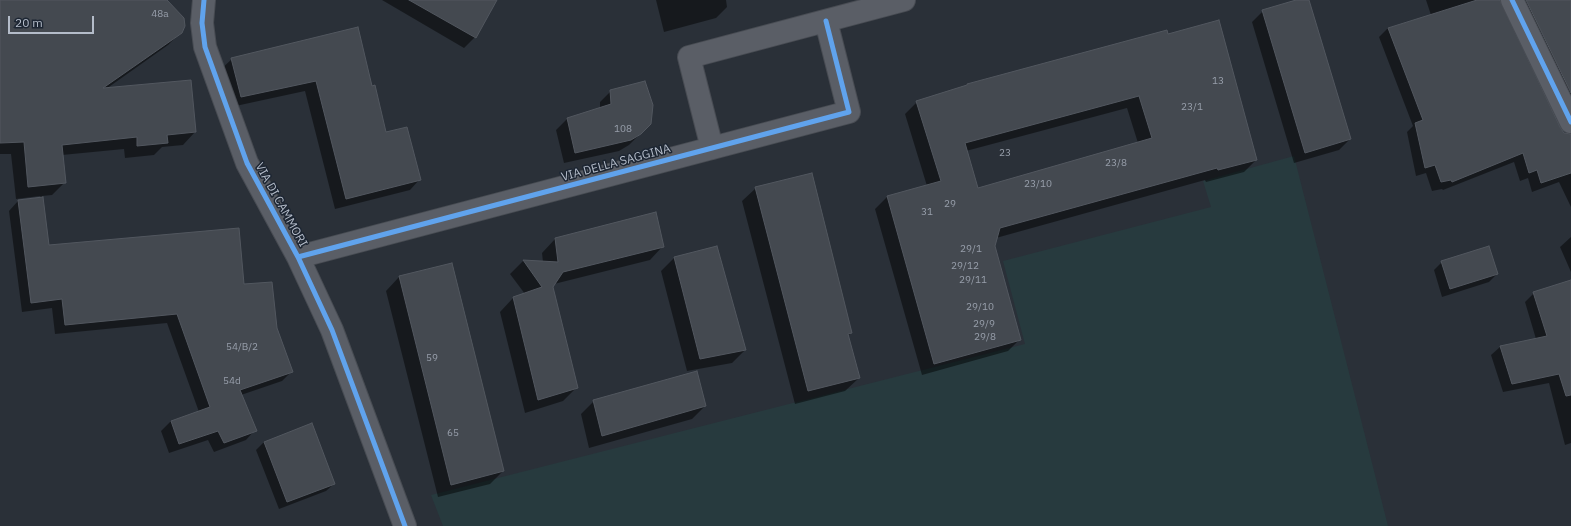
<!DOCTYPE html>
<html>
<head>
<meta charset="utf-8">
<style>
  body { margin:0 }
  #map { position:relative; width:1571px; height:526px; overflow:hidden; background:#2a3038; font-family:"IBM Plex Sans",sans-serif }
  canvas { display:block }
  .scale { position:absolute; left:8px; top:16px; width:86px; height:18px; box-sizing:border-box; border:2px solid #b4bcc9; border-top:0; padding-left:5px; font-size:12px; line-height:14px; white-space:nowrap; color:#b4bcc9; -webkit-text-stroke:3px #1d2633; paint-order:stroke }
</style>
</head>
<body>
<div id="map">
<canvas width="1571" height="526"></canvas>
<div class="scale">20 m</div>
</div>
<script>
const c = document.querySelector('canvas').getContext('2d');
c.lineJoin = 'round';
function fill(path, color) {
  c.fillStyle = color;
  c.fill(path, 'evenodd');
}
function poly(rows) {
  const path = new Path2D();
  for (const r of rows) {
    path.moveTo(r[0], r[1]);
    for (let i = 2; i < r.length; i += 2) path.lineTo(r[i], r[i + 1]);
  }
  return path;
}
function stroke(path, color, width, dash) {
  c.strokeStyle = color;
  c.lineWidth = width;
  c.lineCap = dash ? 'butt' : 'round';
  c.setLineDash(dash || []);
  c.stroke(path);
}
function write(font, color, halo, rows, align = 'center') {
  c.font = font + ' "IBM Plex Sans",sans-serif';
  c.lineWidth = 3;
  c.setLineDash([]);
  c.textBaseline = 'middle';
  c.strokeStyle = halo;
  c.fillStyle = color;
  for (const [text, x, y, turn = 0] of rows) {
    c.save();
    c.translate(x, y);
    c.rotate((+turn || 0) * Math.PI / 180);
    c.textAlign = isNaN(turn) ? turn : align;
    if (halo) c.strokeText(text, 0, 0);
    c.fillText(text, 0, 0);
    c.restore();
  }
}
const green = poly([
  [1294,156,1388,526,443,526,431,495,1025,344,1003,261,1211,207,1203,181]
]);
const shadow = poly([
  [0,0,165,0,181,32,168,45,106,89,195,132,183,145,162,147,154,155,125,158,124,149,62,155,65,182,52,195,42,196,48,246,243,286,276,328,292,371,282,381,241,395,255,430,246,440,214,452,208,440,169,453,161,431,171,421,199,412,167,323,55,334,52,308,22,312,9,211,18,201,41,198,40,196,16,199,11,154,0,154],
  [382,0,496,0,475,37,464,48],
  [656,0,726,0,727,7,716,18,664,32],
  [1300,0,1308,0,1350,139,1339,150,1294,163,1252,22,1263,11],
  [1426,0,1499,0,1559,128,1563,133,1571,135,1571,207,1559,182,1532,192,1528,178,1520,181,1514,162,1443,190,1442,189,1432,191,1426,173,1416,176,1407,132,1413,126,1379,37,1388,28,1431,15],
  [1511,0,1571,0,1571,120],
  [1168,35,1256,160,1244,172,1206,182,1205,180,996,238,994,246,1020,339,1008,351,922,375,875,209,887,197,927,186,905,114,917,102,964,87,967,84],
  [1127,108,1138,143,977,189,966,151],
  [232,59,371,87,386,133,420,179,410,190,335,209,305,91,231,107,221,69],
  [611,91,650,124,629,145,619,151,564,163,556,130,567,119,600,109,600,102],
  [756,188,851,333,848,336,859,378,845,391,795,404,742,201],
  [656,214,663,246,650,260,554,284,552,287,577,387,563,401,525,413,500,312,513,298,525,294,510,274,523,261,543,262,542,253,555,239],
  [1571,237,1571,272,1560,247],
  [716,247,745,350,732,363,687,371,661,271,674,258],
  [1442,262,1497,274,1489,282,1442,297,1434,270],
  [399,277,503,471,490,484,438,497,386,291],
  [1571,281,1571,443,1565,445,1549,383,1503,392,1491,355,1500,347,1536,339,1525,302,1534,293],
  [594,401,705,406,692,419,589,448,581,414],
  [264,442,334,484,326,491,279,509,256,450]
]);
const building = poly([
  [0,0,167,0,184,18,185,26,182,33,103,88,191,80,196,132,167,135,168,143,137,146,137,137,62,145,66,183,28,187,24,142,0,143,0,0],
  [409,0,497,0,476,38,409,0],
  [1296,0,1309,0,1351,139,1305,153,1262,10,1296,0],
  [1477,0,1500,0,1560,127,1564,133,1571,134,1571,173,1541,183,1537,170,1529,173,1523,153,1452,182,1451,180,1441,182,1435,165,1425,168,1415,123,1423,120,1388,28,1477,0],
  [1526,0,1571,0,1571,93,1526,0],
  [1219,20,1257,160,1218,170,1217,168,1000,228,995,246,1021,340,934,364,887,196,941,181,916,101,967,85,967,84,1167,30,1168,34,1219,20],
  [1139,96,1152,138,978,188,965,143,1139,96],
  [358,27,372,86,375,85,386,132,407,127,421,180,346,199,316,81,241,97,231,58,358,27],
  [645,81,653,105,651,124,641,134,631,140,575,153,567,118,611,104,610,90,645,81],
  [812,173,852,333,848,334,860,378,808,391,755,187,812,173],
  [43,197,49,245,239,228,244,284,272,282,277,328,293,372,240,390,257,431,224,443,218,431,179,444,171,421,210,407,177,314,65,325,62,299,31,303,18,200,43,197],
  [656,212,664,247,563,272,553,287,578,388,538,400,513,297,542,287,523,260,558,262,555,238,656,212],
  [717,246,746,350,700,359,674,257,717,246],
  [1489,246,1498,274,1450,289,1441,261,1489,246],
  [452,263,504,471,451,485,399,276,452,263],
  [1571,280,1571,395,1566,396,1559,374,1512,384,1500,346,1547,336,1533,292,1571,280],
  [697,371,706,406,602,436,593,400,697,371],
  [312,423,335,484,287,502,264,442,312,423]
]);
const street = poly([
  [204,0,202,23,205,47,247,163,298,257,332,330,405,526],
  [1512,0,1571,122],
  [712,148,689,57,904,0],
  [298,257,849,112,826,21]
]);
const cycleway = poly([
  [204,0,202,23,205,47,247,163,298,257,332,330,405,526],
  [1512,0,1571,122],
  [298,257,849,112,826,21]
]);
const numberNames = [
  ["48a",160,14],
  ["13",1218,81],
  ["23/1",1192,107],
  ["108",623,129],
  ["23",1005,153],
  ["23/8",1116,163],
  ["23/10",1038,184],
  ["29",950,204],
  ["31",927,212],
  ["29/1",971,249],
  ["29/12",965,266],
  ["29/11",973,280],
  ["29/10",980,307],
  ["29/9",984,324],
  ["29/8",985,337],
  ["54/B/2",242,347],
  ["59",432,358],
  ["54d",232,381],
  ["65",453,433]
];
const streetNames = [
  ["VIA DELLA SAGGINA",616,163,-15],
  ["VIA DI CAMMORI",281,205,61]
];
fill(green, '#273a3e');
fill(shadow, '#0007');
fill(building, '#444950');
stroke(building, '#52575f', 1);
stroke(street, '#484c53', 24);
stroke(street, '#5a5e66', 22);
stroke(cycleway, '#60a3ed', 5);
write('10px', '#989fab', null, numberNames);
write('12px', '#b4bcc9', '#1d2633', streetNames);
</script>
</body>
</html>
